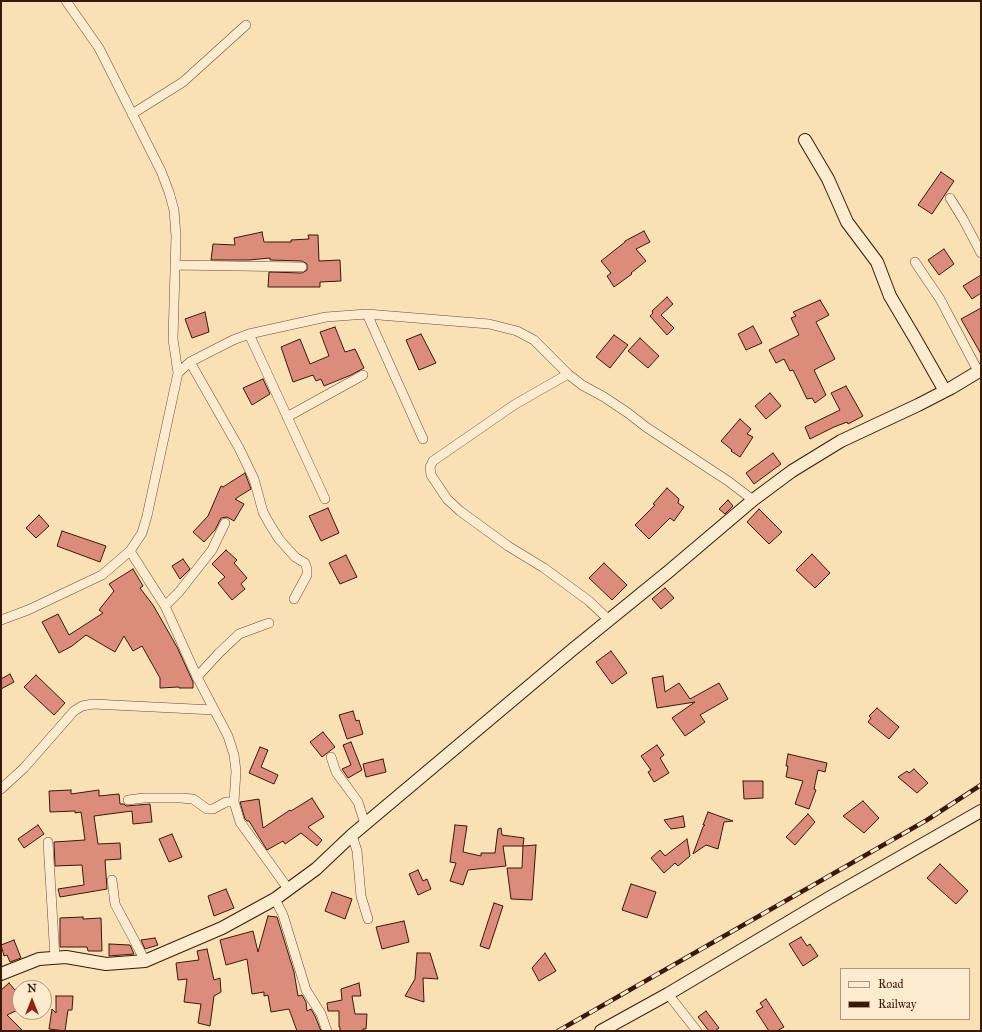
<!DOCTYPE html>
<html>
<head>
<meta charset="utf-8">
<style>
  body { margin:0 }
  #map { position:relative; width:982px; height:1032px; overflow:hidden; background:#fae0b5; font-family:"IM FELL Great Primer",serif }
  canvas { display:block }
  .frame { position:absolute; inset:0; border:2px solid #3a190c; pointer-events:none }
  .legend { position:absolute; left:840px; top:968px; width:130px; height:52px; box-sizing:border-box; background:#fcebcf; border:1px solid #ae9781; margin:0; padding:5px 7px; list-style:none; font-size:12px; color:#3a190c }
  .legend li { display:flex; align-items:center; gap:8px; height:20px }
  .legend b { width:20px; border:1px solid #ae9781 }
  .north { position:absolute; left:12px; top:980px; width:40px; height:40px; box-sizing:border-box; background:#fcebcf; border:1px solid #ae9781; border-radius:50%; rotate:0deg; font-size:11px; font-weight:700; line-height:16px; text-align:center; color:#3a190c }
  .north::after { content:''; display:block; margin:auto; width:14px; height:18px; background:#8f2418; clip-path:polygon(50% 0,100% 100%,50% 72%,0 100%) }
</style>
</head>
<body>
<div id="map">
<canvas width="982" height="1032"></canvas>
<div class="frame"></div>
<ul class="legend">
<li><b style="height:5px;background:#fcebcf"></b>Road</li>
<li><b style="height:5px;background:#3a190c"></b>Railway</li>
</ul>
<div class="north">N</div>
</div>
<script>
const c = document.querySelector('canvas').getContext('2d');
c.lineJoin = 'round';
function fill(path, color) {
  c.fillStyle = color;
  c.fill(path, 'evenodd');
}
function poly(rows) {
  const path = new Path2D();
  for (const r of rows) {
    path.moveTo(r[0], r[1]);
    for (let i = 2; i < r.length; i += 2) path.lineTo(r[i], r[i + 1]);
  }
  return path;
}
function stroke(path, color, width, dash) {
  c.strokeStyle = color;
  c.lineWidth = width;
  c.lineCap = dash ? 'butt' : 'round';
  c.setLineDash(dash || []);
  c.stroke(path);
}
const building = poly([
  [941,172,954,181,932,214,918,205,941,172],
  [644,231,650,242,636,249,646,261,631,273,632,274,614,287,607,276,611,273,601,261,625,242,625,241,644,231],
  [262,232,264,242,291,242,291,240,309,239,308,235,318,235,319,261,340,260,341,281,320,282,320,287,268,287,269,272,302,273,307,270,307,264,302,261,270,260,270,258,249,260,211,260,213,244,235,245,234,238,262,232],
  [944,249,954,264,939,275,928,260,944,249],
  [981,275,981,293,972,299,963,286,981,275],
  [667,297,673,304,661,315,674,328,667,335,650,316,653,313,652,311,667,297],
  [820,300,829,315,816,322,835,359,814,370,826,395,815,403,812,398,807,399,793,370,790,371,784,359,776,363,769,350,799,335,791,318,796,316,793,312,820,300],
  [981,308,981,354,961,319,981,308],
  [205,312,209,332,192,338,185,319,205,312],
  [753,326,762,343,746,350,738,334,753,326],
  [335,327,345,352,355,349,364,368,351,375,324,386,321,379,316,381,313,375,293,382,281,347,300,339,310,364,329,356,320,332,335,327],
  [421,334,436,363,419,370,406,340,421,334],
  [614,335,628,345,610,368,596,357,614,335],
  [640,338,659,356,648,368,628,351,640,338],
  [263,379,270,394,252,405,243,388,263,379],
  [846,386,863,416,848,424,847,422,834,427,810,439,805,427,840,410,831,393,846,386],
  [770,393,781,406,766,419,755,406,770,393],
  [740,419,751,429,747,434,753,437,740,457,731,451,732,450,721,441,740,419],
  [773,453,781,464,754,484,746,473,773,453],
  [245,473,251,489,235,499,244,504,234,521,227,517,221,518,215,530,204,542,193,532,208,516,221,486,223,487,245,473],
  [667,488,679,499,678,503,684,507,674,521,670,518,649,539,635,525,655,505,653,504,667,488],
  [728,500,733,506,725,514,719,509,728,500],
  [328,508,339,533,321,541,309,516,328,508],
  [759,509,782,532,769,544,747,522,759,509],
  [39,515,49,526,36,538,26,528,39,515],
  [62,531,106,546,100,562,57,546,62,531],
  [226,550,237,560,234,563,247,578,241,584,245,589,232,600,218,583,225,577,212,564,226,550],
  [812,554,830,573,815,588,796,570,812,554],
  [346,555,357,577,340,584,329,563,346,555],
  [183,559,190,569,180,579,172,566,183,559],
  [604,563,627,585,612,600,589,578,604,563],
  [133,569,143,586,140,588,153,605,177,647,193,682,193,688,179,688,179,687,160,688,160,678,142,646,133,651,124,636,115,652,86,635,72,646,59,653,42,622,58,614,69,635,103,613,99,610,114,591,109,584,133,569],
  [665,588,674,598,661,609,652,599,665,588],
  [611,651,627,673,612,684,596,662,611,651],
  [10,674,14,682,1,689,1,679,10,674],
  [36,675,65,703,54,715,24,687,36,675],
  [663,676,665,692,679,683,690,699,719,683,728,699,700,715,705,722,685,736,672,718,695,702,657,708,652,678,663,676],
  [877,708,899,727,889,739,868,722,871,718,869,716,877,708],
  [353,711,356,721,359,720,363,734,347,739,339,715,353,711],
  [323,732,335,747,322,757,310,742,323,732],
  [351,742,362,770,348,778,342,769,351,765,343,745,351,742],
  [657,745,664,755,660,758,669,773,654,782,648,772,651,770,641,756,657,745],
  [260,747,268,750,261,767,278,775,274,784,249,773,260,747],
  [788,754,827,763,825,772,818,770,814,789,816,790,809,809,795,804,803,781,786,777,788,766,786,766,788,754],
  [383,759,386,772,366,777,363,764,383,759],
  [914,769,928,783,917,793,898,777,907,771,909,773,914,769],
  [743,781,763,781,763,798,744,799,743,781],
  [71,790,71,794,99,790,99,796,119,794,120,804,124,804,126,806,150,804,152,822,133,824,132,811,94,816,98,844,120,843,121,859,105,860,107,889,60,897,58,889,84,885,82,865,55,866,54,842,85,840,81,812,75,813,75,811,50,812,49,791,71,790],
  [312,798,324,817,308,827,322,840,317,846,301,833,285,844,283,841,267,850,249,821,247,821,245,819,240,802,259,799,263,828,290,810,291,811,312,798],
  [863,801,879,818,864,833,843,816,863,801],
  [708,812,733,821,724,822,718,849,706,845,693,854,703,827,705,825,703,825,708,812],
  [808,814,815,822,795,845,786,837,808,814],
  [683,816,685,827,671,829,664,820,683,816],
  [38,825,44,834,24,848,18,839,38,825],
  [455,825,467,826,463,852,481,856,481,853,495,853,498,829,501,828,502,835,524,838,523,846,503,846,506,866,468,870,463,885,450,881,456,863,450,862,455,825],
  [172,834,182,857,169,862,159,839,172,834],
  [687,839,690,856,678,866,675,863,664,873,651,858,660,850,665,856,687,839],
  [536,845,532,900,511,899,507,868,522,868,523,846,536,845],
  [940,864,968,891,956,904,927,878,940,864],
  [418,870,423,881,427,879,431,889,418,895,409,874,418,870],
  [631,884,656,892,647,918,622,910,631,884],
  [226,889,234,908,214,916,208,896,226,889],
  [332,892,352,899,345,919,325,911,332,892],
  [494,903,503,906,489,949,480,946,494,903],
  [268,916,277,917,294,972,298,996,302,995,306,1002,307,1011,311,1009,315,1016,321,1031,297,1031,289,1009,271,1012,268,995,264,996,264,992,252,994,247,959,226,965,220,940,253,931,258,952,268,916],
  [83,917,83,919,101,918,102,951,88,951,87,947,60,947,60,918,83,917],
  [404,921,409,942,382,949,376,927,404,921],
  [801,937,807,946,810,944,818,956,803,966,789,944,801,937],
  [155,938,158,945,145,949,141,940,155,938],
  [14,940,21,958,10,962,7,955,4,956,1,945,14,940],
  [109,944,130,945,134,954,109,956,109,944],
  [207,949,214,980,220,978,221,992,214,996,210,1026,198,1023,201,1004,184,1002,187,979,178,980,176,963,199,960,197,951,207,949],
  [417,953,430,953,438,979,423,978,424,1002,405,996,415,979,417,953],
  [545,953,556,971,539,981,532,968,545,953],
  [9,983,15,990,20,988,20,1009,7,1015,23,1031,1,1031,1,990,9,983],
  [359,983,361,996,352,996,355,1014,367,1014,366,1029,363,1029,363,1031,340,1031,340,1027,339,1027,339,1011,328,1011,327,1003,342,1000,341,989,359,983],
  [56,996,73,996,72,1010,68,1010,65,1031,49,1029,52,1009,56,1013,56,996],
  [766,999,784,1027,777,1031,769,1031,756,1011,763,1007,760,1003,766,999],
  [706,1011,719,1028,715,1031,709,1031,698,1017,706,1011]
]);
const street = poly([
  [66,1,99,48,161,171,169,192,174,210,176,236,173,339,178,373],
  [132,114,183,82,246,25],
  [950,198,963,219,981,253],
  [915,262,940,299,978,371],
  [175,265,302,267],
  [367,314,423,439],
  [249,334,325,499],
  [190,362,239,448,254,479,263,512,269,523,279,539,295,557,305,563,307,569,307,575,294,599],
  [568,374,514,405,433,461,430,467,431,475,447,499,460,511,508,546,544,568,589,601,609,620],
  [287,417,363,375],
  [130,551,165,606,197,677,228,736,234,755,236,771,234,802,240,822,289,890],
  [165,606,179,592,212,550,225,523],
  [1,620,28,610,102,575,130,551,142,533,147,516,178,373,190,362,233,340,249,334,326,317,367,314,489,324,517,331,534,340,568,374,582,385,604,397,628,413,646,427,728,481,753,500],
  [197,677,219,653,239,634,269,623],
  [331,757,336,772,358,802,365,824],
  [1,789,24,768,74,711,82,706,93,704,214,710],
  [128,800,144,798,181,798,193,799,207,809,213,809,226,802,234,802],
  [352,835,357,851,361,896,368,919],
  [48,842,55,958],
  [112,880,115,904,130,932,145,961],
  [275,899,283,915,306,990,321,1014,327,1031],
  [668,994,697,1031]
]);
const secondary = poly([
  [805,140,828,179,847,222,877,262,890,296,916,340,945,391],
  [1,974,39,959,66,957,106,964,145,961,222,928,275,899,316,869,352,835,572,650,668,572,753,500,792,471,841,441,918,405,951,388,981,370],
  [601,1031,668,994,829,898,981,811]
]);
const rail = poly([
  [558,1031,927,820,981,785]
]);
fill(building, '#db8c7b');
stroke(building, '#3a190c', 1);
stroke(street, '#6a4b36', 10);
stroke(secondary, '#3a190c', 14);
stroke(street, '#fcebcf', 9);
stroke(secondary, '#fcebcf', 12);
stroke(rail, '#3a190c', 4.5);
stroke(rail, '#fcebcf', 3, [9]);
</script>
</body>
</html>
